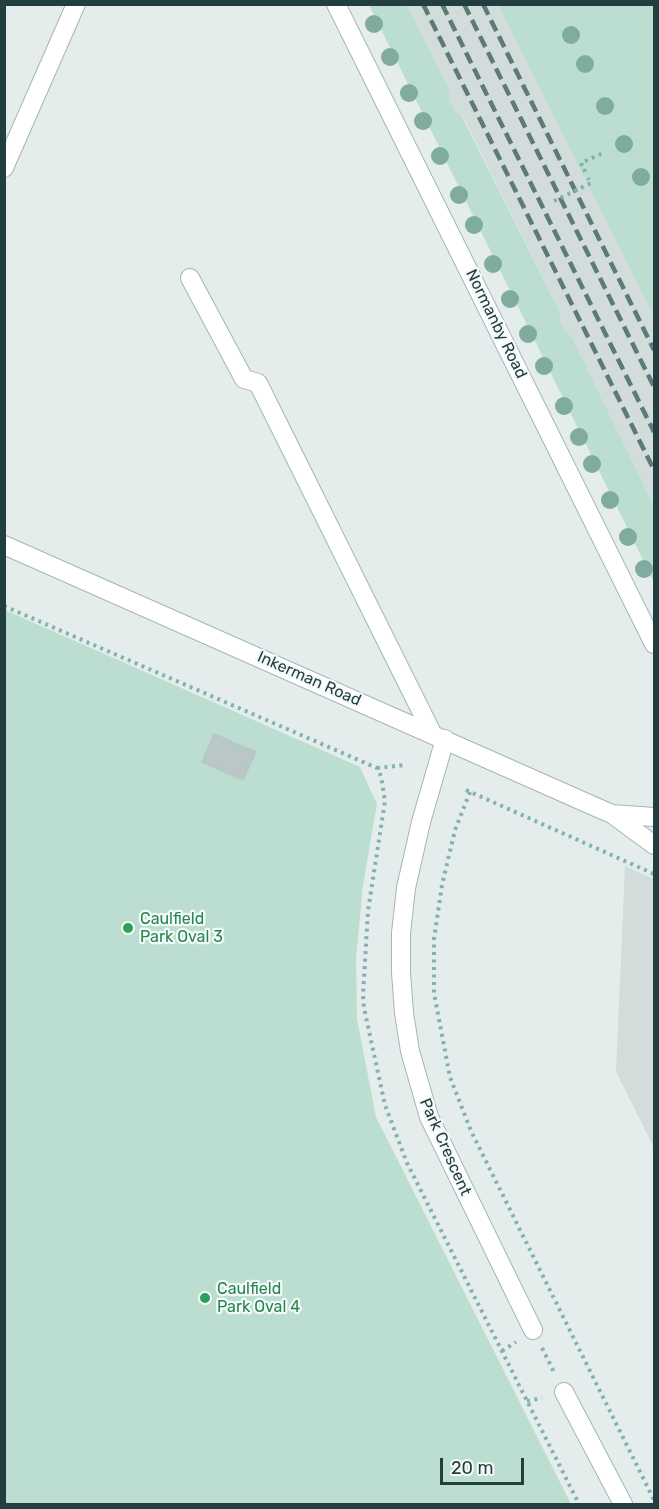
<!DOCTYPE html>
<html>
<head>
<meta charset="utf-8">
<style>
  body { margin:0 }
  #map { position:relative; width:659px; height:1509px; overflow:hidden; background:#e4edec; font-family:Rubik,sans-serif }
  canvas { display:block }
  .frame { position:absolute; inset:0; border:6px solid #233e3f; pointer-events:none }
  .scale { position:absolute; left:440px; top:1458px; width:84px; height:27px; box-sizing:border-box; border:3px solid #233e3f; border-top:0; padding-left:8px; font-size:18px; line-height:21px; white-space:nowrap; color:#233e3f; -webkit-text-stroke:4px #f4faf9; paint-order:stroke }
</style>
</head>
<body>
<div id="map">
<canvas width="659" height="1509"></canvas>
<div class="frame"></div>
<div class="scale">20 m</div>
</div>
<script>
const c = document.querySelector('canvas').getContext('2d');
c.lineJoin = 'round';
function fill(path, color) {
  c.fillStyle = color;
  c.fill(path, 'evenodd');
}
function poly(rows) {
  const path = new Path2D();
  for (const r of rows) {
    path.moveTo(r[0], r[1]);
    for (let i = 2; i < r.length; i += 2) path.lineTo(r[i], r[i + 1]);
  }
  return path;
}
function stroke(path, color, width, dash) {
  c.strokeStyle = color;
  c.lineWidth = width;
  c.lineCap = dash ? 'butt' : 'round';
  c.setLineDash(dash || []);
  c.stroke(path);
}
function write(font, color, halo, rows, align = 'center') {
  c.font = font + ' Rubik,sans-serif';
  c.lineWidth = 4.5;
  c.setLineDash([]);
  c.textBaseline = 'middle';
  c.strokeStyle = halo;
  c.fillStyle = color;
  for (const [text, x, y, turn = 0] of rows) {
    c.save();
    c.translate(x, y);
    c.rotate((+turn || 0) * Math.PI / 180);
    c.textAlign = isNaN(turn) ? turn : align;
    if (halo) c.strokeText(text, 0, 0);
    c.fillText(text, 0, 0);
    c.restore();
  }
}
const built = poly([
  [407,5,498,5,654,317,654,506,572,337,564,329,560,319,560,313,463,116,455,111,449,98,451,93],
  [625,866,654,879,654,1148,616,1072]
]);
const green = poly([
  [369,5,407,5,451,93,449,98,455,111,462,116,560,313,560,319,564,329,572,337,654,506,654,582],
  [498,5,654,5,654,317],
  [5,610,360,767,377,804,363,885,356,958,357,1019,376,1117,571,1504,5,1504]
]);
const building = poly([
  [214,734,256,752,243,780,202,762,214,734]
]);
const path = poly([
  [582,166,581,163,603,153],
  [584,169,586,174],
  [4,606,377,768,381,776,385,801,368,911,363,995,364,1008,385,1105,407,1163,579,1504],
  [377,768,405,765],
  [466,790,654,874],
  [470,792,455,830,442,885,434,939,434,993,450,1077,471,1131,654,1500],
  [542,1348,555,1374],
  [502,1351,516,1342],
  [527,1401,542,1398]
]);
const minor = poly([
  [336,4,654,644],
  [4,168,76,4],
  [190,278,244,379,258,383,433,735],
  [4,545,598,808,612,814,654,845],
  [445,739,421,822,406,888,401,933,401,972,404,1013,410,1051,429,1117,533,1330],
  [612,814,654,817],
  [564,1392,623,1504]
]);
const rail = poly([
  [423,4,654,470],
  [442,4,654,432],
  [464,4,654,387],
  [483,4,654,350]
]);
const pathBridge = poly([
  [554,201,591,183,588,178]
]);
const trees = [
  [374,24],
  [571,35],
  [390,57],
  [585,64],
  [409,93],
  [605,106],
  [423,121],
  [624,144],
  [440,156],
  [641,177],
  [459,195],
  [474,225],
  [493,264],
  [510,299],
  [528,334],
  [544,366],
  [564,406],
  [579,437],
  [592,464],
  [610,500],
  [628,537],
  [644,569]
];
const markers = [
  [128,928,6,"#2e9e5b"],
  [205,1298,6,"#2e9e5b"]
];
const streetNames = [
  ["Normanby Road",496,324,64],
  ["Inkerman Road",309,679,24],
  ["Park Crescent",445,1147,66]
];
const leisureNames = [
  ["Caulfield",140,919],
  ["Park Oval 3",140,937],
  ["Caulfield",217,1289],
  ["Park Oval 4",217,1307]
];
fill(built, '#d2dddb');
fill(green, '#bcded0');
fill(building, '#b9c8c6');
stroke(building, '#b6c7c5', 1.5);
stroke(minor, '#a6b5b5', 20);
stroke(path, '#84b1b0', 4, [3, 4.5]);
stroke(minor, '#fff', 18);
stroke(rail, '#5d7a7a', 4.5, [12, 6]);
stroke(pathBridge, '#84b1b0', 4, [3, 4.5]);
c.fillStyle = '#7fac9e';
for (const [x, y] of trees) {
  c.beginPath();
  c.arc(x, y, 9, 0, 2 * Math.PI);
  c.fill();
}
for (const [x, y, r, color] of markers) {
  const dot = new Path2D();
  dot.arc(x, y, r, 0, 2 * Math.PI);
  c.fillStyle = color;
  c.fill(dot);
  stroke(dot, '#f4faf9', 2);
}
write('16px', '#233e3f', '#f4faf9', streetNames);
write('16px', '#27864d', '#f4faf9', leisureNames, 'left');
</script>
</body>
</html>
